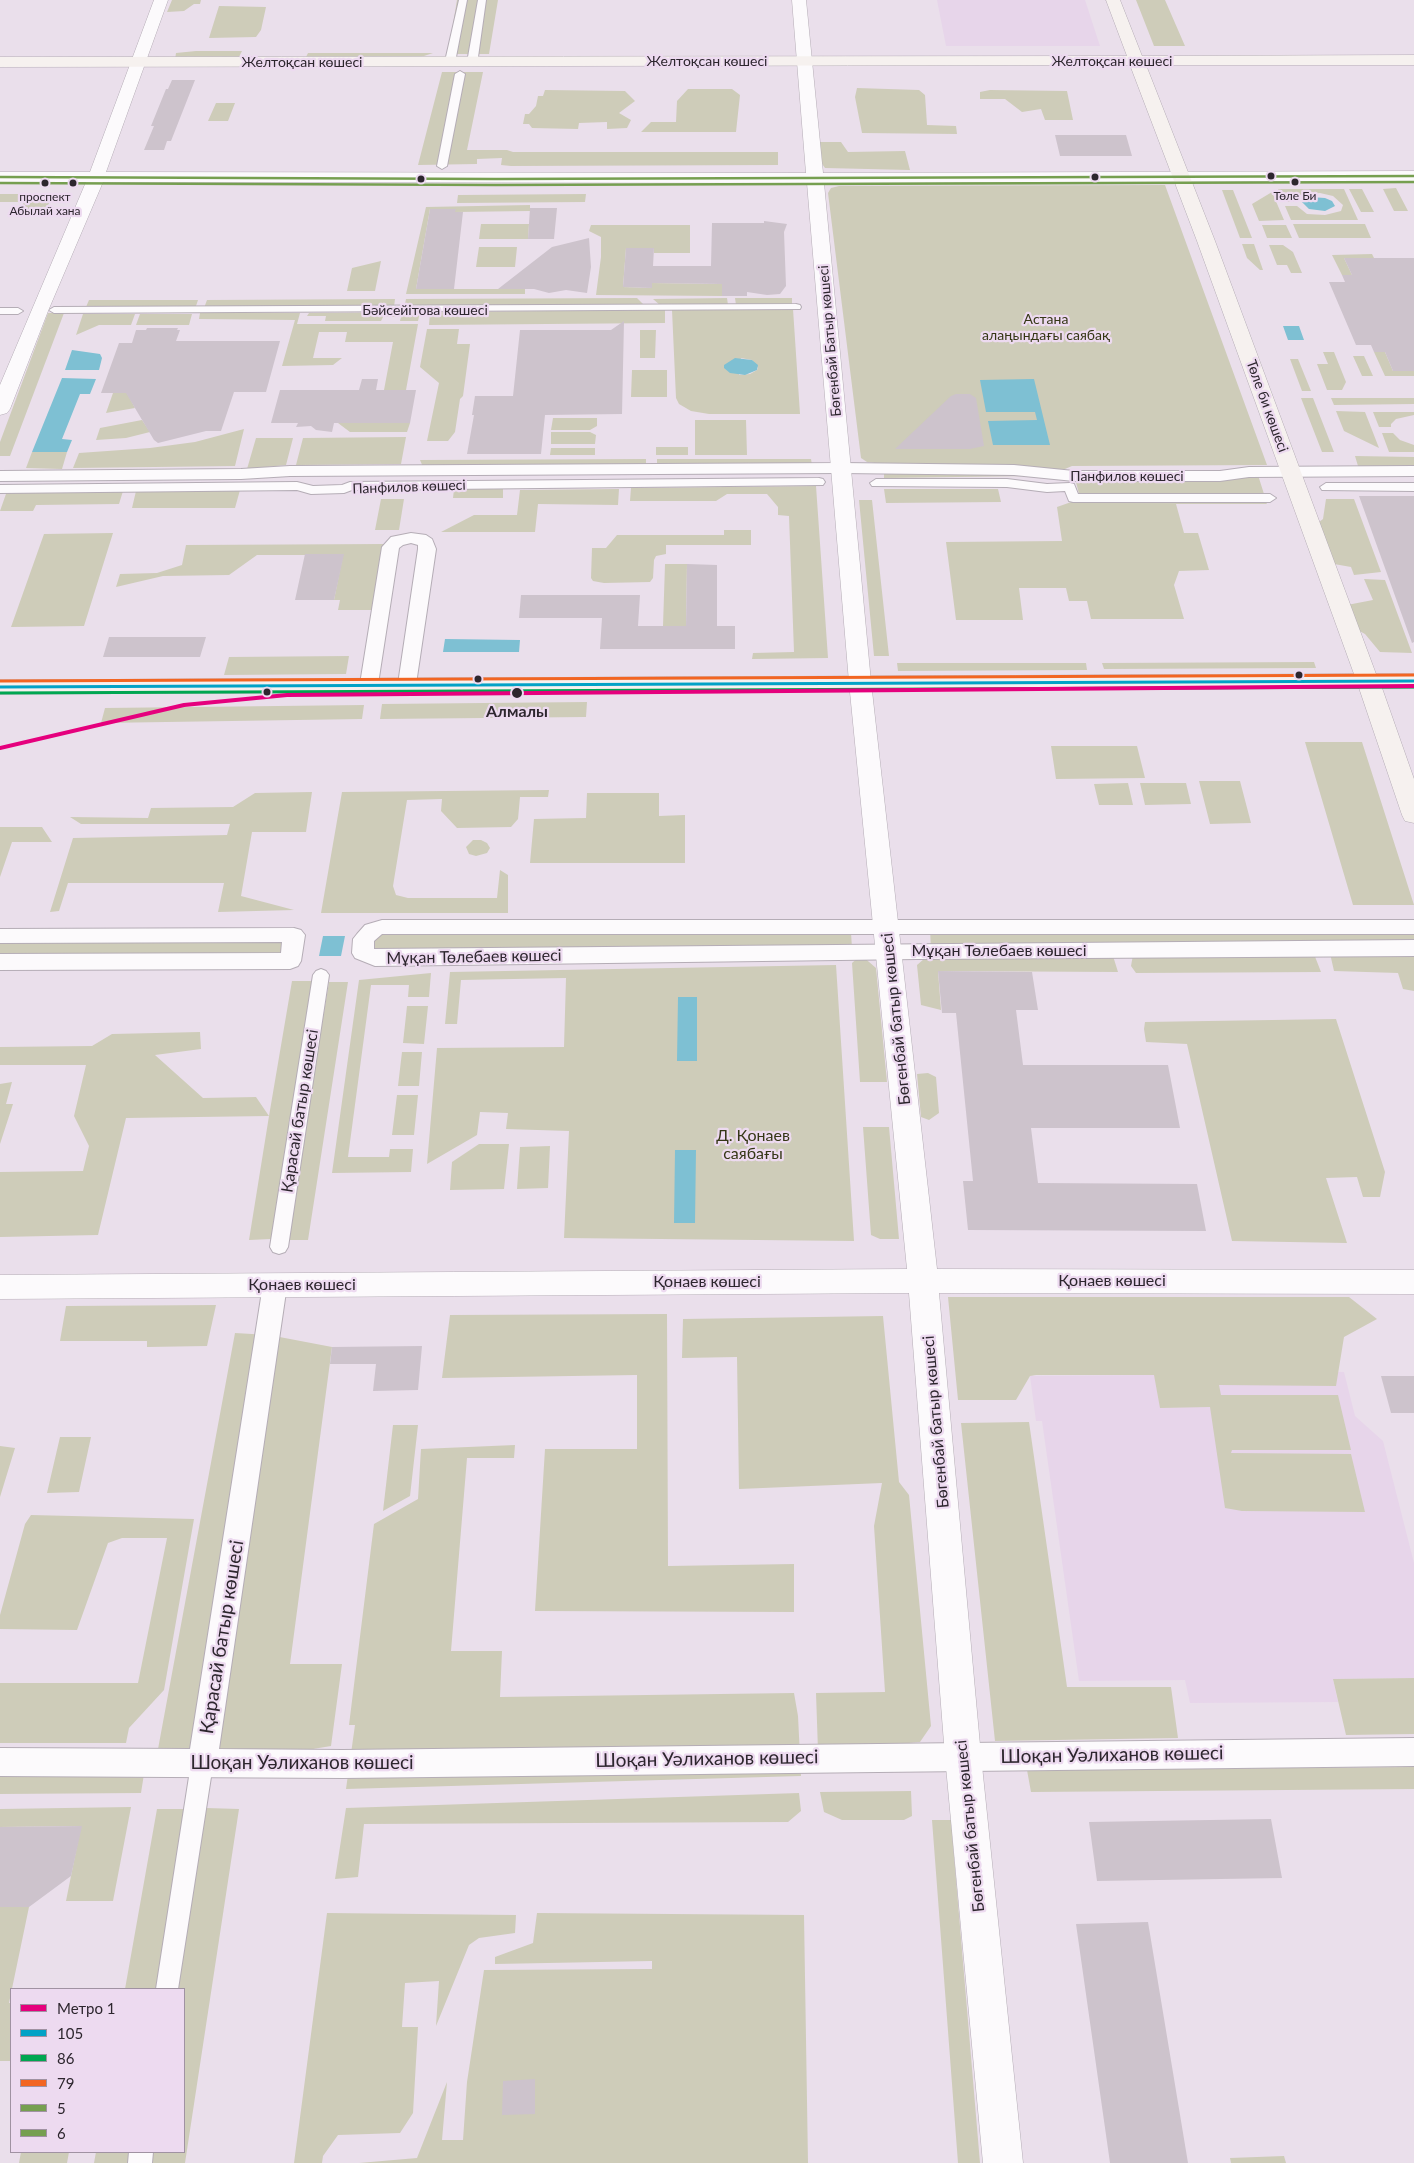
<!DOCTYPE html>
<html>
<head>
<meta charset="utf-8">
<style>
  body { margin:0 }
  #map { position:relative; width:1414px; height:2163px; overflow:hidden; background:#eadfeb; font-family:Lato,sans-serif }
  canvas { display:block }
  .legend { position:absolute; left:10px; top:1988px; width:175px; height:165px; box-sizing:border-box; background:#eddaf0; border:1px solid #a092a2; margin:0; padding:6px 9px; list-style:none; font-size:15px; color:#2d262e }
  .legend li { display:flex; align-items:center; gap:10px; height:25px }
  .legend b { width:25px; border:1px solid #a092a2 }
</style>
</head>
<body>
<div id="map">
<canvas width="1414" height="2163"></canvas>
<ul class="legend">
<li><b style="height:6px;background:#e5007d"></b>Метро 1</li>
<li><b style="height:6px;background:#02a2c6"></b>105</li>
<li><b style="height:6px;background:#00a651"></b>86</li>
<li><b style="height:6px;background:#f26522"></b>79</li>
<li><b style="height:6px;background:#769f50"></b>5</li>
<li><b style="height:6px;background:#769f50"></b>6</li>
</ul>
</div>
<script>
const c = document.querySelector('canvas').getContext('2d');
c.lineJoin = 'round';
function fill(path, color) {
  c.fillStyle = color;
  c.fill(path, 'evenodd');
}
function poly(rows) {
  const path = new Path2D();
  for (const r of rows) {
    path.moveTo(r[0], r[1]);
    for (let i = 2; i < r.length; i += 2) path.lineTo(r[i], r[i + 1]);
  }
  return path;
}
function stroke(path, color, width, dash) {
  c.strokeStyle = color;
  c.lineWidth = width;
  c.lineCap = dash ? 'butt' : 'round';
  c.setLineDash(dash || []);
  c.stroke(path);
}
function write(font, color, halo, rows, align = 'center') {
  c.font = font + ' Lato,sans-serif';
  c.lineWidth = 4.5;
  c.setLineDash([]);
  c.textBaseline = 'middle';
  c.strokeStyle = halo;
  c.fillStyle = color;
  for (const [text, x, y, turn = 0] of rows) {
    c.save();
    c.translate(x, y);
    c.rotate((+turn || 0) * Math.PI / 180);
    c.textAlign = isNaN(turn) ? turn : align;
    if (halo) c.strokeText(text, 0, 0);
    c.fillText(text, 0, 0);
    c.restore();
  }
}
const built = poly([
  [937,0,1085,0,1100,46,946,46],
  [1201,1370,1344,1372,1355,1416,1383,1441,1414,1563,1414,1678,1333,1679,1338,1702,1190,1703,1185,1680,1079,1681,1042,1421,1036,1421,1030,1376,1155,1375]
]);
const green = poly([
  [172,0,201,0,200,4,194,4,184,11,167,12],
  [457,0,498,0,489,54,448,54],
  [1136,0,1165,0,1185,46,1154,46],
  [219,6,266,7,261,30,256,37,209,38],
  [196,51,242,51,239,57,175,60,176,53],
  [308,53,433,53,418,58,305,59],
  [442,72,483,72,467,150,507,150,513,152,778,152,778,165,511,166,501,165,502,158,477,159,477,164,418,165],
  [857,88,919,90,925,95,927,125,956,126,957,134,862,133,855,97],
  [688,89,732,89,740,95,736,132,641,132,651,122,676,122,677,101],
  [545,90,625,91,635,101,619,113,631,120,627,128,607,129,607,122,579,123,578,129,532,128,529,124,523,124,525,114,529,114,536,106,538,96,543,96],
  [990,90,1067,91,1073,120,1045,120,1041,109,1022,112,1005,99,980,99,980,92],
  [216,103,235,103,228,121,208,121],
  [817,142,841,142,848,152,905,151,910,170,825,168,820,161],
  [1165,185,1267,465,1072,466,1058,472,1043,473,1009,464,882,464,867,462,861,458,828,193,831,188,839,186],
  [1396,188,1408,211,1394,211,1383,189],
  [1278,189,1344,189,1358,220,1291,220,1285,206,1297,206,1307,214,1325,215,1341,211,1343,205,1333,196,1320,193,1300,195,1295,202,1284,202],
  [1349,189,1362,189,1374,212,1361,212],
  [1222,190,1233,190,1252,238,1240,238],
  [1272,192,1284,220,1259,221,1252,204],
  [0,194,24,194,35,202,49,203,46,210,20,210,24,202,0,202],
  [586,194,585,202,457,203,458,195],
  [530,205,530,211,455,212,455,209,430,209,416,289,525,289,525,294,406,294,426,207],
  [481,224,529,224,528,239,479,239],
  [1293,224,1365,224,1371,238,1299,238],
  [591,225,690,225,690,253,654,253,654,248,626,248,623,287,652,288,652,283,722,284,722,296,596,295,601,257,601,237,589,231],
  [1262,225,1286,225,1292,238,1267,238],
  [1242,244,1254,244,1263,270,1260,270,1247,258],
  [1269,245,1283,245,1293,252,1302,273,1291,273,1287,265,1277,265],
  [479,247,517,247,515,267,476,267],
  [1372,254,1374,258,1344,258,1352,275,1342,275,1332,255],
  [381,261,375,291,347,291,352,268],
  [637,298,645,306,404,308,406,299],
  [727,298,728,305,661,306,653,299],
  [735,298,792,298,792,305,736,305],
  [395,299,394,307,204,308,207,300],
  [89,300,198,300,195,309,86,307],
  [793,309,800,414,709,414,691,411,679,404,676,398,672,310],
  [741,358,752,360,758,368,757,370,750,374,739,375],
  [665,310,665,323,429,325,430,312],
  [420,312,418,321,400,321,401,317,383,317,381,321,325,321,326,316,307,316,309,313],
  [48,313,64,313,10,456,0,456,0,442],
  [200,313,300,313,297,324,418,324,406,390,384,390,393,342,345,342,347,332,319,332,313,358,342,358,333,365,282,366,295,320,199,319],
  [83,314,135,314,131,325,99,325,76,335],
  [140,314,192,314,189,325,136,325],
  [427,329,459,329,457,344,470,344,463,396,460,399,455,432,448,441,427,441,439,383,420,367],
  [640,330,656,330,655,358,640,358],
  [1323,352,1334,352,1346,382,1342,390,1327,390,1317,364,1328,364],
  [1374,352,1385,352,1393,371,1414,371,1414,376,1385,376],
  [1353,356,1364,356,1373,376,1362,376],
  [1290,359,1298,359,1311,391,1302,391],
  [632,370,667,370,667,397,631,397],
  [113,393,127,393,135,408,106,413],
  [1301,398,1313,398,1334,452,1322,452],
  [1331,398,1414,398,1414,404,1334,405],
  [1336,411,1365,412,1379,448,1344,431],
  [1373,412,1414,412,1414,415,1396,419,1391,424,1391,427,1379,427],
  [553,418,597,418,597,426,590,430,551,430],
  [142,420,150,432,126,438,96,440,100,428],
  [695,420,746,420,747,455,695,455],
  [338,423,410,423,407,432,350,432],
  [244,429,235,466,73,468,79,453,150,448,195,442],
  [551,432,590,432,596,435,595,444,551,444],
  [1382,433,1393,433,1400,440,1414,445,1414,452,1389,452],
  [406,437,401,464,296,465,303,438],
  [256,438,293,438,286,465,247,469],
  [656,447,688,447,688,455,656,455],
  [551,448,595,448,595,455,550,455],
  [32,452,67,452,62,469,26,468],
  [1355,456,1414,457,1414,466,1358,466],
  [646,459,646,465,423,467,420,460],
  [657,459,811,459,812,465,657,466],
  [1020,472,1032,476,884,478,884,473],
  [1258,475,1264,494,1079,494,1075,478],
  [816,486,828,658,752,659,753,653,794,652,789,516,778,515,778,507,767,494,727,494,716,501,630,501,631,488],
  [454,489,503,489,503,498,453,498],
  [619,489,618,505,538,504,535,532,441,532,474,515,517,515,520,490],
  [884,489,998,489,1001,502,886,503],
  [240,490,235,508,132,508,136,491],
  [7,491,123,491,119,504,36,505,33,511,0,511],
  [381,499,404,499,399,530,375,530],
  [1326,499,1354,499,1381,572,1354,575,1351,567,1334,564,1319,522,1323,519],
  [859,500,872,500,889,656,874,656],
  [1074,501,1265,501,1267,504,1176,504,1184,533,1198,533,1209,570,1179,571,1174,585,1184,619,1091,619,1087,601,1069,601,1066,588,1019,588,1023,620,956,620,946,542,1062,541,1057,507],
  [724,530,751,530,751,545,666,545,666,554,656,556,654,560,653,578,650,582,604,583,593,581,591,578,592,548,606,548,617,535,724,535],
  [113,533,84,626,11,627,44,534],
  [384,544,372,610,338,610,340,600,334,600,343,555,257,555,229,575,163,576,116,587,120,574,157,573,182,565,186,545],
  [665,564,687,564,686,626,663,626],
  [1364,579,1385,580,1412,653,1380,652,1365,634,1354,628,1347,605,1373,600],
  [349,656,346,674,224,675,229,657],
  [1314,662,1316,668,1104,669,1102,663],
  [897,663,1086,663,1087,670,898,671],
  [587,702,586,717,380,719,382,704],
  [364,705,362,719,101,723,105,708],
  [1305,742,1362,742,1414,905,1353,905],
  [1051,746,1137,746,1145,778,1056,779],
  [1199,781,1240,781,1251,823,1210,824],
  [1128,783,1133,805,1099,805,1094,784],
  [1140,783,1186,783,1191,804,1145,805],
  [549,790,548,797,520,797,518,819,511,827,457,828,441,811,442,799,407,800,393,886,396,895,408,898,497,898,500,870,508,875,508,913,321,913,342,792],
  [312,792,306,832,252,832,241,896,294,910,218,912,224,883,68,883,59,911,50,912,73,838,227,835,230,824,81,824,70,817,148,818,151,808,233,807,255,793],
  [587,793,659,793,659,816,685,815,685,863,530,863,534,819,586,818],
  [0,827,42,827,52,842,12,842,0,877],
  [473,840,481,840,487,843,490,848,487,853,476,856,469,854,466,847],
  [1414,927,1414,991,1403,989,1398,973,1334,971,1329,949,931,951,930,928],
  [384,932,851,932,852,949,371,952,371,938],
  [286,935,279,961,0,962,0,936],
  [1314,954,1321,972,1136,973,1131,966,1133,955],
  [861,955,876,968,887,1082,860,1082,852,963],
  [1113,956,1118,972,938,971,941,1010,921,1005,917,965,924,959],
  [836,965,854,1241,564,1238,569,1131,506,1129,508,1113,480,1112,477,1135,427,1164,437,1048,564,1047,566,978,461,980,457,1024,445,1024,450,972],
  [431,973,429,997,408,997,409,985,371,985,348,1157,389,1157,390,1149,413,1149,411,1172,332,1173,359,980],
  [292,981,312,981,271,1239,249,1240,269,1116,126,1118,98,1235,0,1237,0,1172,83,1171,89,1146,74,1116,86,1065,0,1065,0,1047,92,1046,112,1034,200,1032,201,1049,155,1055,203,1098,256,1097,269,1116],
  [329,982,348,982,308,1240,286,1240],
  [407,1006,428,1006,424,1044,403,1043],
  [1336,1019,1385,1172,1380,1197,1363,1197,1357,1177,1326,1178,1347,1243,1232,1241,1187,1044,1146,1042,1144,1029,1145,1022],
  [402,1052,422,1052,419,1086,398,1086],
  [928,1073,936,1077,939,1113,929,1120,921,1117,917,1074],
  [12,1082,6,1104,13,1104,0,1144,0,1084],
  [397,1095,418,1095,414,1135,392,1135],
  [863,1127,889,1127,899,1239,880,1239,871,1235],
  [479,1144,509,1144,504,1189,450,1190,452,1162],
  [550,1146,548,1188,517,1189,520,1147],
  [948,1297,1349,1297,1377,1319,1344,1337,1336,1386,1219,1385,1221,1395,1338,1395,1351,1450,1232,1450,1231,1453,1351,1454,1365,1512,1242,1511,1225,1508,1210,1407,1160,1408,1154,1375,1036,1375,1030,1376,1016,1400,958,1400],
  [216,1305,207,1346,147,1347,147,1341,60,1341,66,1306],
  [667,1314,668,1566,794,1564,794,1612,535,1611,545,1449,637,1449,637,1375,442,1378,450,1315],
  [883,1316,899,1482,909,1495,931,1726,920,1742,818,1751,816,1693,885,1692,874,1526,882,1483,739,1489,737,1357,682,1358,683,1319],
  [235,1333,269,1335,332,1347,290,1664,342,1664,331,1746,307,1750,158,1749],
  [1029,1422,1067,1687,1171,1687,1178,1738,995,1741,961,1423],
  [393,1425,418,1425,410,1496,383,1511],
  [60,1437,91,1437,79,1492,47,1493],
  [515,1445,514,1458,467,1458,451,1651,502,1651,500,1697,794,1693,798,1716,801,1776,346,1789,355,1725,349,1725,374,1524,418,1499,421,1449],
  [0,1446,15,1448,0,1497],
  [31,1515,194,1519,164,1690,129,1728,126,1743,0,1743,0,1683,138,1683,167,1538,122,1538,108,1543,77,1630,0,1629,0,1615,25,1524],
  [1414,1678,1414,1734,1346,1735,1333,1679],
  [1414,1767,1414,1789,1031,1792,1027,1770],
  [0,1773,144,1774,141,1793,0,1794],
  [911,1791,912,1816,904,1820,842,1820,824,1812,820,1792],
  [799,1793,801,1811,788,1822,364,1824,358,1877,335,1879,346,1808],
  [131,1807,113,1901,66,1901,81,1826,0,1827,0,1809],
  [206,1808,239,1809,185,2163,150,2163,152,2152,184,2152,184,1989,178,1989],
  [157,1809,186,1809,156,1989,125,1989],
  [932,1820,951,1820,980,2163,958,2163],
  [0,1907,29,1907,9,2003,11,2003,11,2061,0,2061],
  [327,1913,516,1915,515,1933,479,1938,469,1945,436,2026,439,1981,405,1983,402,2027,418,2027,413,2113,400,2133,338,2135,323,2156,322,2163,294,2163],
  [537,1913,804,1915,808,2163,359,2163,417,2158,447,2082,442,2140,463,2140,467,2082,484,1970,652,1969,652,1961,495,1964,495,1957,533,1943],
  [21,2152,69,2152,67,2163,19,2163],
  [96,2152,130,2152,128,2163,94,2163],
  [1284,2156,1286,2163,1231,2163,1230,2158]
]);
const water = poly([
  [1310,197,1325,198,1332,201,1335,206,1325,211,1309,209,1302,202],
  [1283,326,1299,326,1304,340,1288,340],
  [72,350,100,354,102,358,99,370,65,370],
  [735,358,752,360,758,365,757,370,745,375,730,373,724,368,724,365],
  [62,378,96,379,90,394,80,394,62,439,72,440,67,452,32,452],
  [1034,379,1050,445,993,445,988,421,1037,420,1035,412,986,412,980,380],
  [445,639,520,640,519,652,443,652],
  [323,936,345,936,341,956,319,956],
  [678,997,697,997,697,1061,677,1061],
  [675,1150,696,1150,695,1223,674,1223]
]);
const building = poly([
  [172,80,195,80,171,141,167,141,164,150,144,150,154,126,151,126,166,89,168,89],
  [1055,135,1126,135,1132,156,1060,156],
  [530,208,557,208,554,239,528,239],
  [430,209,456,209,455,212,463,212,454,289,416,289],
  [764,221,787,224,784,232,786,286,780,294,767,295,747,292,747,296,722,296,722,284,652,283,652,288,623,287,626,248,654,248,653,266,711,266,712,223,764,223],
  [589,238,591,267,587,293,566,290,549,293,534,289,498,289,552,247],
  [1344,258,1414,258,1414,371,1393,371,1385,352,1374,352,1371,345,1356,345,1329,282,1345,282,1342,275,1352,275],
  [624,321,622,414,545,415,541,454,467,454,474,415,472,415,475,396,513,396,520,330,611,330],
  [147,328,178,328,177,330,180,330,176,341,280,341,266,392,234,392,221,431,206,431,158,443,154,440,126,393,101,393,119,343,132,343,136,330,146,330],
  [362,379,378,379,376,390,416,390,410,423,334,423,332,432,316,430,311,426,296,427,298,423,271,423,280,390,359,390],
  [956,394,970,394,976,398,984,446,970,449,895,449,951,396],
  [1359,496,1414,496,1414,642,1412,643],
  [305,554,344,554,334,600,295,600],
  [687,564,717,565,717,626,735,626,735,649,600,649,602,618,519,618,521,595,640,595,638,626,686,626],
  [109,637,206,637,200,657,103,657],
  [938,971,1032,972,1038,1010,1016,1010,1023,1065,1168,1065,1180,1128,1031,1128,1038,1183,1197,1184,1206,1231,968,1230,963,1181,973,1181,956,1013,942,1013],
  [422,1346,418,1390,373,1391,376,1364,330,1364,332,1347],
  [1381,1376,1414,1376,1414,1413,1391,1413],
  [1271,1819,1282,1878,1097,1881,1089,1822],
  [82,1826,71,1876,29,1907,0,1907,0,1827],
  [1148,1922,1188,2163,1110,2163,1076,1924],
  [535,2079,535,2114,502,2115,503,2081]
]);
const pedestrian = poly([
  [459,0,467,0,456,57,451,60,446,57,459,0],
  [478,0,486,0,478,57,473,60,468,57,478,0],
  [460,71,465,74,447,166,442,169,437,166,455,74,460,71],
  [796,304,800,305,801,307,800,309,54,313,49,310,54,307,796,304],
  [0,308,18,308,23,311,18,314,0,314,0,308],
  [819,478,823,479,825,482,823,485,352,490,344,493,311,494,297,490,0,493,0,485,297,482,313,486,342,485,350,482,819,478],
  [876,479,1007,479,1047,484,1070,483,1074,484,1078,494,1270,494,1276,498,1270,502,1073,502,1069,501,1065,491,1047,492,1007,487,872,486,870,483,876,479],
  [1326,483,1414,483,1414,491,1322,490,1320,487,1326,483],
  [321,969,326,971,329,975,288,1247,285,1252,279,1254,273,1252,270,1247,313,975,316,971,321,969],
  [202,1754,209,1757,213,1764,178,1989,156,1989,191,1764,195,1757,202,1754],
  [129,2152,153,2152,152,2163,128,2163,129,2152]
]);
const minor = poly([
  [841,463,1014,465,1074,471,1220,471,1249,467,1414,466,1414,476,1249,477,1220,481,1074,481,1014,475,841,473,290,476,241,479,0,481,0,471,241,469,290,466,841,463],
  [411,533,426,535,432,539,436,549,416,684,414,688,407,690,400,688,398,684,418,549,418,545,411,543,403,545,399,548,378,684,376,688,369,690,362,688,360,684,382,547,391,537,411,533],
  [382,920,1414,920,1414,934,382,934,374,941,374,949,1414,940,1414,956,917,959,375,966,355,958,352,953,353,939,357,934,365,925,382,920],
  [294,928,301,930,305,935,301,961,298,966,290,969,0,970,0,954,281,953,282,942,0,943,0,929,294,928],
  [275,1275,284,1278,287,1285,219,1749,343,1750,1414,1738,1414,1766,343,1778,0,1776,0,1748,190,1749,263,1285,266,1278,275,1275]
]);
const tertiary = poly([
  [154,0,168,0,106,172,806,173,792,0,806,0,823,173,1414,171,1414,181,824,183,871,682,937,1269,1414,1270,1414,1294,939,1293,981,1756,1023,2163,983,2163,945,1756,909,1293,0,1299,0,1275,907,1269,849,682,807,183,103,182,48,311,10,409,7,413,0,415,0,385,86,182,0,182,0,172,90,172,154,0]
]);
const secondary = poly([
  [1106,0,1120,0,1142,56,1414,55,1414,65,1146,65,1215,241,1376,674,1414,674,1414,688,1382,688,1414,779,1414,823,1405,821,1402,815,1359,688,0,694,0,680,1354,674,1197,241,1130,65,0,67,0,57,1127,56,1106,0]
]);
const bus1 = poly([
  [0,687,1414,681]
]);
const bus2 = poly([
  [0,693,1414,687]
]);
const bus3 = poly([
  [0,681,1414,675]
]);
const bus4 = poly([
  [0,177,496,179,1414,176]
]);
const bus5 = poly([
  [0,183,496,185,1414,182]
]);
const metro1 = poly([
  [0,748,184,705,287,695,1414,686]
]);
const markers = [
  [1271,176,4.5,"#2d262e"],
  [1095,177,4.5,"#2d262e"],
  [421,179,4.5,"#2d262e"],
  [1295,182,4.5,"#2d262e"],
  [45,183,4.5,"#2d262e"],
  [73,183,4.5,"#2d262e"],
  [1299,675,4.5,"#2d262e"],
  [478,679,4.5,"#2d262e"],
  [267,692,4.5,"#2d262e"],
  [517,693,6,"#2d262e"]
];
const farBusnames = [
  ["Төле Би",1295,196],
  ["проспект",45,197],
  ["Абылай хана",45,211]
];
const farStreetnames = [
  ["Желтоқсан көшесі",707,61],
  ["Желтоқсан көшесі",1112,61],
  ["Желтоқсан көшесі",302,62],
  ["Бәйсейітова көшесі",425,310],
  ["Бөгенбай Батыр көшесі",830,341,-95],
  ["Төле би көшесі",1267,406,70],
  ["Панфилов көшесі",1127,476],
  ["Панфилов көшесі",409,487,-2]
];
const farParknames = [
  ["Астана",1046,319],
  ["алаңындағы саябақ",1046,335]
];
const stopNames = [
  ["Алмалы",517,712]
];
const streetNames = [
  ["Мұқан Төлебаев көшесі",999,951],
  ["Мұқан Төлебаев көшесі",474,957,-1],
  ["Бөгенбай батыр көшесі",896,1019,-96],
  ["Қарасай батыр көшесі",300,1111,-81],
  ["Қонаев көшесі",1112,1281],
  ["Қонаев көшесі",707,1282],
  ["Қонаев көшесі",302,1285],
  ["Бөгенбай батыр көшесі",936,1422,-95],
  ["Бөгенбай батыр көшесі",970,1826,-96]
];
const parkNames = [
  ["Д. Қонаев",753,1136],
  ["саябағы",753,1154]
];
const nearStreetnames = [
  ["Қарасай батыр көшесі",222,1637,-81],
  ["Шоқан Уәлиханов көшесі",1112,1755,-1],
  ["Шоқан Уәлиханов көшесі",707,1759,-1],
  ["Шоқан Уәлиханов көшесі",302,1763]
];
fill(built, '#e7d5ea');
fill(green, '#ceccb9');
fill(water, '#7ec0d3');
fill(building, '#cdc3cc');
stroke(pedestrian, '#b5adb6', 2);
stroke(minor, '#b5adb6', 2);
stroke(tertiary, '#b5adb6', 1);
stroke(secondary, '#b5adb6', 1);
fill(pedestrian, '#fcfafc');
fill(minor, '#fcfafc');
fill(tertiary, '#fcfafc');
fill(secondary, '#f6f1ef');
stroke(bus1, '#02a2c6', 3);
stroke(bus2, '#00a651', 3);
stroke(bus3, '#f26522', 3);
stroke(bus4, '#769f50', 2.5);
stroke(bus5, '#769f50', 2.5);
stroke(metro1, '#e5007d', 4);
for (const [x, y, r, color] of markers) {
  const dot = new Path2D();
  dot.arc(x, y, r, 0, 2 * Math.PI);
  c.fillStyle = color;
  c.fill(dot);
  stroke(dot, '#eddaf0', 2);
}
write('12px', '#2d262e', '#eddaf0', farBusnames);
write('14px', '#2d262e', '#eddaf0', farStreetnames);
write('14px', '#353716', '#eddaf0', farParknames);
write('bold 16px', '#2d262e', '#eddaf0', stopNames);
write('16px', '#2d262e', '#eddaf0', streetNames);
write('16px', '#353716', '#eddaf0', parkNames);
write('19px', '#2d262e', '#eddaf0', nearStreetnames);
</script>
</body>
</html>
